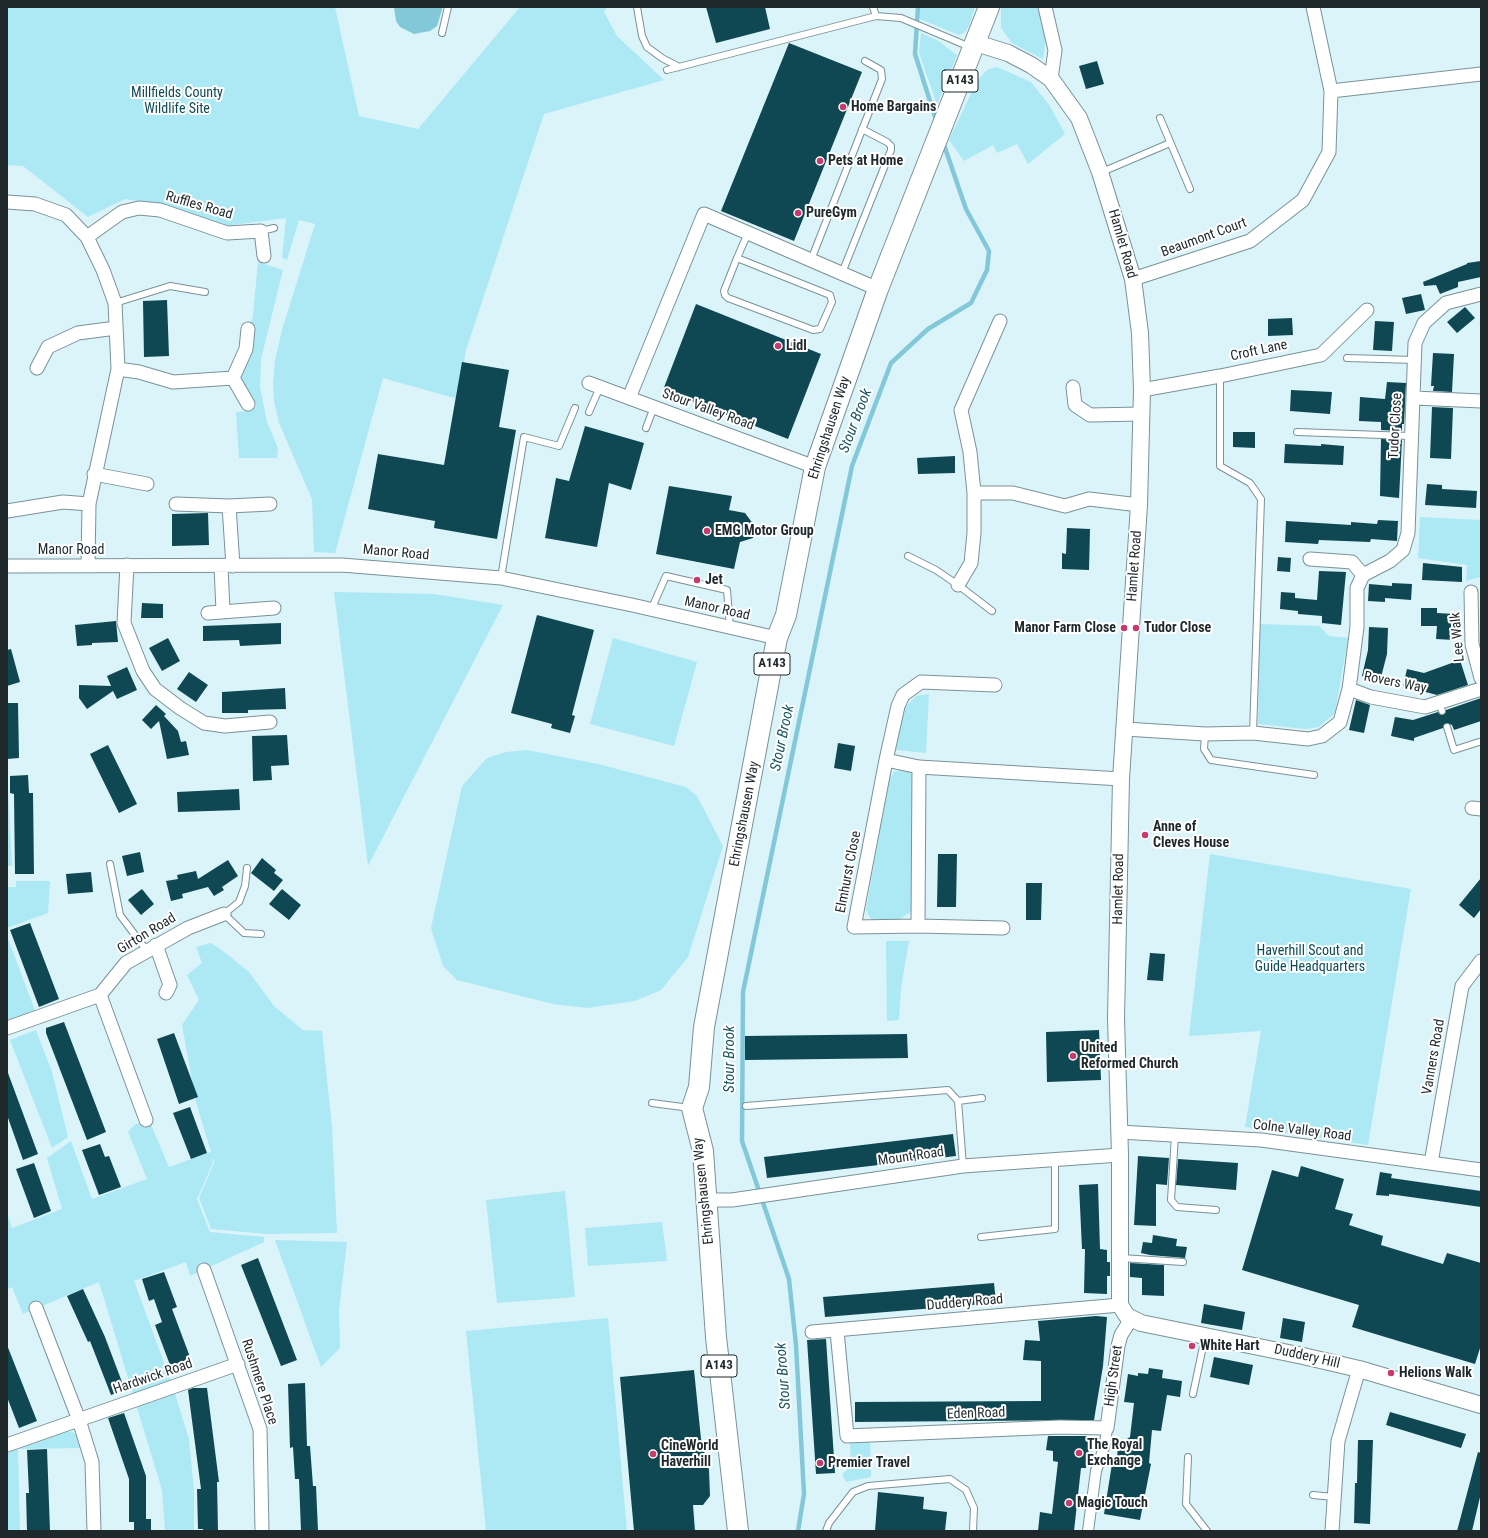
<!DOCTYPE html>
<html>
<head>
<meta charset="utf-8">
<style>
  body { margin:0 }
  #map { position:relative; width:1488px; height:1538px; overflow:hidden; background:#daf4fa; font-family:"Roboto Condensed",sans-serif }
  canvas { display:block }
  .frame { position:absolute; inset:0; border:8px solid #1f282b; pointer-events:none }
</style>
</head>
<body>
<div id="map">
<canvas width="1488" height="1538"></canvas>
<div class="frame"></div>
</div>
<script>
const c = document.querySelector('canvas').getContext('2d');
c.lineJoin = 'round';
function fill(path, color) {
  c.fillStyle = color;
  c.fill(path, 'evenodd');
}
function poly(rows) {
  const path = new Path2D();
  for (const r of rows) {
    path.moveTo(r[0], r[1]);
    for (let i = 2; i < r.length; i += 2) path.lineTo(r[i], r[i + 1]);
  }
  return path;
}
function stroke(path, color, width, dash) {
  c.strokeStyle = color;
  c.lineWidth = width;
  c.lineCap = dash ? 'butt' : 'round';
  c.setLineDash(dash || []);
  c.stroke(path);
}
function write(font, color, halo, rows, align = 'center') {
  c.font = font + ' "Roboto Condensed",sans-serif';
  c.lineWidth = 4;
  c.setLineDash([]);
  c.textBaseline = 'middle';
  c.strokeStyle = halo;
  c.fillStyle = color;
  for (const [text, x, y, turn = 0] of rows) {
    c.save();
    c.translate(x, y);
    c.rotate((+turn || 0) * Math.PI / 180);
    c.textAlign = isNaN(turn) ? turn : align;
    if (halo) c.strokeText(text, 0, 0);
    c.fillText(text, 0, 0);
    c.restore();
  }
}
const green = poly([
  [7,7,335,7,359,116,418,129,520,7,607,7,604,12,617,36,664,80,544,114,466,350,458,399,383,378,335,553,314,552,312,499,279,423,274,401,273,384,275,360,282,330,315,224,299,220,287,260,282,258,286,218,224,226,164,205,125,199,88,217,23,166,7,165],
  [920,7,975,7,969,26,965,32,959,35,920,19],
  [1001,7,1037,7,1046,39,1043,59,1012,43,1001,28],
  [921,33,937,40,957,55,937,105,919,53],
  [997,67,1031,82,1050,106,1065,134,1028,164,1017,144,997,153,993,145,964,161,949,140,977,81,987,70],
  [258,262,283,270,261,359,260,387,267,422,278,448,277,458,239,458,236,412,249,411,257,406,240,379,253,315],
  [1420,517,1481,520,1481,577,1466,581,1467,565,1418,558],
  [334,592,434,594,503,605,368,866],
  [1260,624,1319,626,1329,636,1348,638,1335,713,1319,727,1306,729,1258,724],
  [613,638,697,662,674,746,590,724],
  [929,694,926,753,896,750,903,709,916,696],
  [527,750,598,764,686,787,697,796,723,846,688,957,661,990,635,1001,587,1008,553,1004,457,980,443,966,431,928,462,786,487,758,506,752],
  [7,769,12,866,7,866],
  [906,769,912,774,912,911,897,921,879,922,871,919,866,910,889,779,894,772],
  [1210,854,1411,889,1368,1145,1245,1127,1261,1031,1189,1036],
  [16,881,50,881,48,913,7,928,7,887,16,887],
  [7,936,36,1013,7,1024],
  [886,941,909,941,901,988,899,1020,887,1021],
  [211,943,223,951,249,972,274,1006,303,1030,322,1031,332,1127,337,1233,267,1234,211,1229,199,1198,214,1163,213,1158,212,1165,197,1199,210,1232,264,1237,264,1242,190,1276,186,1262,134,1281,173,1387,189,1439,194,1491,194,1531,165,1531,162,1490,99,1282,23,1314,12,1287,7,1289,7,1213,12,1228,62,1209,47,1158,71,1141,92,1199,147,1179,128,1132,134,1125,149,1120,169,1167,211,1152,196,1102,182,1025,199,1000,187,975,202,963,196,947],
  [36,1030,52,1072,68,1137,52,1148,10,1040],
  [565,1191,575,1297,497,1303,486,1200],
  [662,1222,667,1261,588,1266,585,1228],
  [275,1240,347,1242,339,1310,340,1348,321,1367],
  [608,1318,627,1531,486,1531,466,1331],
  [65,1431,73,1432,78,1437,80,1448,18,1449,20,1531,7,1531,7,1452,13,1447],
  [870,1437,871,1477,846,1482,842,1474,851,1467,850,1444,854,1440]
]);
const water = poly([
  [394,7,442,7,442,10,437,26,430,31,414,34,400,27,396,21]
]);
const stream = poly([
  [918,7,915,54,937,123],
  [798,1531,804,1494,796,1345,789,1279,742,1141,743,992,852,466,891,363,928,329,971,303,987,270,989,251,966,209,943,142]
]);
const building = poly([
  [706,7,765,7,770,29,716,43],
  [789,43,862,72,794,241,721,211],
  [1097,61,1104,84,1086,89,1079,66],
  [1481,261,1481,277,1458,282,1458,287,1440,294,1436,285,1424,286,1423,282,1467,264,1467,263],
  [1421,294,1425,310,1406,314,1402,298],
  [167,300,169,356,144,357,143,301],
  [696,304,821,354,788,439,663,390],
  [1465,307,1475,318,1457,333,1447,322],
  [1292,318,1293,335,1268,336,1268,319],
  [1375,321,1394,322,1392,351,1373,350],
  [1433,353,1454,354,1452,392,1433,391,1434,386,1431,386],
  [462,362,509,370,499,427,516,430,497,539,434,528,435,521,368,509,378,454,444,465],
  [1387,382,1406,383,1404,424,1402,424,1402,431,1381,430,1381,422,1359,421,1360,397,1385,399],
  [1291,390,1332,392,1330,414,1290,411],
  [1432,407,1453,408,1451,459,1430,458],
  [585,426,644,443,631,490,609,483,597,547,545,538,556,478,569,481],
  [1233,432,1255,432,1255,448,1233,447],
  [1381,439,1402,440,1399,498,1380,496],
  [1285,444,1321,446,1321,444,1344,446,1343,465,1284,463],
  [955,456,955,473,918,474,917,458],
  [1427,484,1442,485,1442,489,1477,491,1476,508,1425,505],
  [669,486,732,496,729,510,745,513,754,525,753,538,740,542,734,569,656,554],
  [208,513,209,545,172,546,172,514],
  [1378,520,1398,521,1397,541,1371,539,1370,542,1319,540,1318,544,1285,542,1286,521,1351,525,1351,522,1377,524],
  [1067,528,1090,529,1089,570,1062,569,1062,553,1066,554],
  [1278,557,1291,558,1290,572,1277,571],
  [1423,563,1462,567,1462,582,1422,580],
  [1319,571,1346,572,1341,625,1322,623,1322,616,1298,614,1298,611,1280,609,1281,592,1295,593,1295,598,1317,600],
  [1392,583,1412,584,1411,600,1385,598,1385,602,1368,601,1369,584,1392,586],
  [142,603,163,604,163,618,141,618],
  [1421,608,1437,608,1437,613,1455,614,1454,640,1436,639,1437,626,1421,626],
  [537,615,594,630,572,715,575,716,570,733,551,728,552,724,511,713],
  [116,621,118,642,92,643,92,645,77,646,75,625],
  [281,623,281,644,240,646,239,640,203,641,203,626],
  [1369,627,1388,628,1387,654,1380,681,1362,676,1368,650],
  [168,638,180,661,162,671,149,648],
  [11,649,20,682,7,686,7,650],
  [1460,660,1468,685,1437,695,1403,686,1407,669,1424,673],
  [127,667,137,690,117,699,113,691,87,709,79,698,79,685,111,686,107,676],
  [189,672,208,685,196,702,177,689],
  [285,688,286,709,248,710,248,713,222,713,222,692],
  [1481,698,1481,721,1454,730,1452,725,1446,723,1443,728,1414,738,1414,741,1391,736,1395,717,1413,720,1438,712,1443,715,1446,710],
  [1356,700,1370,705,1364,733,1349,730],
  [7,703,18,703,19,758,7,759],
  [156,705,166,714,164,716,178,731,181,742,186,741,189,755,167,759,159,721,151,729,142,720],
  [287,735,289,765,271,766,272,780,253,781,252,736],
  [838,743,855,746,851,771,834,768],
  [108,745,137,804,119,813,90,754],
  [28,775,29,793,33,793,34,874,15,874,14,794,10,793,10,776],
  [239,789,240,810,178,812,177,792],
  [140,852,144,872,127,876,122,856],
  [938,854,957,854,956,907,937,907],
  [262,858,276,870,274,873,283,880,274,891,251,873],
  [228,860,238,876,222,887,224,890,214,896,208,887,182,894,183,898,171,901,166,881,178,879,177,875,196,871,198,879],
  [91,872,93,892,68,894,66,874],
  [1481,878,1481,909,1474,918,1459,905],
  [1026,883,1042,883,1041,920,1026,920],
  [142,889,154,904,141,915,128,900],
  [282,889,301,905,289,920,269,904],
  [30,923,59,999,39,1007,10,930],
  [1150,953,1165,954,1163,981,1147,980],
  [64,1022,106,1132,87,1140,46,1033,46,1028],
  [1099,1030,1101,1080,1047,1082,1046,1032],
  [174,1033,198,1097,179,1104,157,1039],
  [907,1034,908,1058,745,1060,745,1036],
  [7,1073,8,1073,38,1154,23,1160,7,1115],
  [190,1107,207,1153,191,1159,173,1113],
  [953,1134,956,1156,767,1178,764,1157],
  [100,1144,105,1157,109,1156,121,1187,99,1195,82,1150],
  [1138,1156,1169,1158,1167,1185,1156,1184,1156,1226,1134,1225],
  [1178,1159,1238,1163,1236,1190,1176,1185],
  [34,1163,51,1211,34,1218,16,1169],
  [1301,1166,1344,1179,1335,1209,1353,1214,1349,1225,1383,1236,1381,1245,1443,1264,1447,1253,1481,1263,1481,1345,1475,1364,1352,1327,1359,1305,1242,1270,1272,1170,1298,1177],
  [1380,1172,1392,1174,1391,1178,1481,1191,1481,1207,1389,1194,1389,1196,1376,1195],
  [1098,1184,1100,1249,1107,1250,1107,1262,1110,1262,1110,1276,1107,1276,1107,1294,1084,1293,1085,1249,1082,1249,1079,1185],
  [1153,1235,1177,1239,1176,1246,1187,1247,1185,1258,1150,1255,1141,1253,1143,1242,1152,1243],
  [258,1258,297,1360,281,1366,241,1265],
  [1130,1263,1164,1265,1164,1296,1142,1295,1142,1278,1130,1277],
  [164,1272,177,1307,172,1309,193,1365,173,1373,155,1325,162,1322,154,1299,149,1301,142,1279],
  [994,1283,996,1303,825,1317,823,1297],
  [83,1289,105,1337,125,1390,111,1395,90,1341,88,1342,67,1296],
  [1204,1304,1245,1312,1242,1330,1201,1323],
  [1096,1316,1107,1317,1103,1366,1094,1420,855,1422,855,1402,1041,1401,1041,1361,1023,1360,1025,1340,1040,1341,1038,1321],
  [1283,1318,1305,1322,1302,1342,1280,1338],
  [826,1339,835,1473,816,1474,807,1340],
  [7,1345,37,1421,19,1428,7,1397],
  [1214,1357,1253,1365,1249,1385,1210,1377],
  [1149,1368,1163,1370,1162,1378,1182,1381,1180,1397,1167,1395,1161,1431,1152,1430,1149,1463,1151,1464,1140,1520,1104,1514,1112,1464,1117,1459,1118,1445,1130,1437,1134,1403,1124,1402,1128,1374,1138,1376,1138,1373,1148,1374],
  [694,1370,701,1439,709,1470,710,1496,703,1505,693,1505,695,1531,634,1531,620,1377],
  [305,1383,307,1446,310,1446,313,1486,316,1486,318,1531,301,1531,299,1479,295,1479,293,1447,290,1448,288,1384],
  [193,1388,207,1388,219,1482,217,1482,218,1531,203,1531,203,1529,198,1529,197,1489,201,1489,188,1390],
  [1390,1412,1466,1434,1461,1448,1386,1425],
  [124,1413,146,1476,146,1519,151,1519,151,1531,134,1531,134,1522,129,1522,129,1479,108,1418],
  [1048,1436,1088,1436,1090,1442,1086,1468,1081,1468,1074,1531,1038,1531,1040,1512,1052,1514,1058,1462,1053,1461,1053,1451,1046,1450],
  [1358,1440,1373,1440,1370,1524,1354,1523,1355,1483,1357,1483],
  [47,1449,50,1531,27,1531,26,1493,29,1493,27,1450],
  [1478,1452,1481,1453,1481,1493,1472,1531,1457,1531],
  [878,1492,924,1497,923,1509,947,1512,945,1531,875,1531]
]);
const service = poly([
  [637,7,642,36,647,47,662,58,679,67],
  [873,7,876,16],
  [442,33,448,7],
  [667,70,876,16,901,18,970,47],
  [1160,118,1190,189],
  [1102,172,1170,143],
  [261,231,274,228],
  [737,258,830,295,832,302,820,329,813,330,728,298,725,295,724,291,737,258,748,233],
  [811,260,882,79,881,70,865,61],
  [842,273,891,150,891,146,887,142,862,129],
  [115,303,170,286,205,292],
  [1347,358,1415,360],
  [1220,376,1220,466,1250,483,1261,499,1253,733],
  [589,412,600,387],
  [646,428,654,407],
  [1297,432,1410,436],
  [908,556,936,570,958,585,992,611],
  [501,578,524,437,559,446,575,408],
  [651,610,666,576,727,590,730,628],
  [1439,703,1442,711],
  [1447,727,1454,750,1479,742],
  [1205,734,1204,749,1211,760,1314,775],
  [110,864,120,915,147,951],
  [247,868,245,886,239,902,224,914,244,933,261,934],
  [652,1103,690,1108],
  [746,1106,948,1090,958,1101],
  [1175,1135,1171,1200,1177,1207,1216,1210],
  [963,1166,958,1101,982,1098],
  [981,1237,1055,1229,1055,1159],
  [1121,1258,1183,1262],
  [1193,1394,1205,1337],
  [1188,1457,1186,1504,1207,1531],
  [1313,1495,1334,1497],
  [826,1531,829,1523,853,1492,868,1486,950,1479,966,1490,974,1508,973,1531]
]);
const pedestrian = poly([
  [1088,1531,1096,1471,1105,1444,1107,1428]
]);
const minor = poly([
  [1045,7,1055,50,1051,79],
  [1331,91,1481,74],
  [7,202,35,204,66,215,87,237,103,270,115,303,118,369,89,504,88,566],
  [87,237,122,212,139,208,160,210,227,233,261,231,264,256],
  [1133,279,1250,241,1303,200,1329,152,1331,91,1313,7],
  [37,368,48,347,78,333,116,328],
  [118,369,139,372,173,382,233,378,246,349,248,329],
  [233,378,248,404],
  [589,383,815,467],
  [1073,387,1075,405,1090,415,1141,414],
  [1142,390,1220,376,1321,355,1367,310],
  [629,398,704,214,878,289],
  [1414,398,1481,401],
  [94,474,147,484],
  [974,493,970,452,961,410,1000,321],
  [176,504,229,506,270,504],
  [229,506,233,566],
  [7,511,63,502,89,504],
  [1310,559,1352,562,1363,575],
  [127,565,124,623,143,671,155,689,180,708,204,723,225,726,270,722],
  [7,566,342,565,501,578,632,605,777,638],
  [221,566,223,611],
  [958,585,971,563,974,533,974,493,1013,493,1065,506,1089,499,1139,505],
  [1471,592,1472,644,1481,678],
  [208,613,274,608],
  [995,685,921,682,903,695,898,706,886,760,919,767,1121,779],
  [1349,689,1371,697,1425,707,1481,689],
  [1125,729,1205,734,1253,733,1308,739,1322,736,1340,722,1349,689,1357,627,1357,588,1363,575,1390,561,1403,550,1408,533,1415,343,1424,323,1446,303,1481,294],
  [886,760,854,927,918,926],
  [919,767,918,926,1003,928],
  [1472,808,1481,809],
  [156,945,170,985,166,993],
  [100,995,146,1120],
  [7,1028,100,995,126,963,188,928,224,914],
  [1119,1132,1261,1140,1481,1170],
  [1431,1163,1462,986,1481,961],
  [708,1200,732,1200,963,1166,1120,1155],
  [204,1270,260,1429,262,1531],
  [36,1308,79,1420,92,1462,94,1531],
  [837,1331,847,1436,1060,1427,1107,1428,1118,1346,1121,1335,1131,1319],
  [812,1332,1120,1305],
  [7,1445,238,1364],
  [1332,1531,1338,1441,1359,1369]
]);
const tertiary = poly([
  [976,43,1008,53,1031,65,1051,79,1079,118,1100,172,1133,279,1140,333,1142,390,1139,505,1121,779,1116,1018,1120,1155,1120,1305,1127,1316,1141,1323,1303,1356,1359,1369,1481,1405]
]);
const primary = poly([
  [738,1531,716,1337,703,1151,692,1108,699,1087,704,1027,777,638,786,615,815,467,878,289,989,7]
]);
const markers = [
  [843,107,4,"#c73a6c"],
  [820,161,4,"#c73a6c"],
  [798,213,4,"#c73a6c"],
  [778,346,4,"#c73a6c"],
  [707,531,4,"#c73a6c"],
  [697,580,4,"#c73a6c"],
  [1124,628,4,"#c73a6c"],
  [1136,628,4,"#c73a6c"],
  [1145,835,4,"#c73a6c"],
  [1073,1056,4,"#c73a6c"],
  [1192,1346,4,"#c73a6c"],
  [1391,1373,4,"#c73a6c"],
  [1079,1453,4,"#c73a6c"],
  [653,1454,4,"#c73a6c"],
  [820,1463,4,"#c73a6c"],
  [1069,1503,4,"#c73a6c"]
];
const shields = [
  [960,81,36],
  [772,664,36],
  [719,1366,36]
];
const shieldNames = [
  ["A143",960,81],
  ["A143",772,664],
  ["A143",719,1366]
];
const parkNames = [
  ["Millfields County",177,93],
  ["Wildlife Site",177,109],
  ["Haverhill Scout and",1310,951],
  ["Guide Headquarters",1310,967]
];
const poiNames = [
  ["Home Bargains",851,107],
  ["Pets at Home",828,161],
  ["PureGym",806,213],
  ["Lidl",786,346],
  ["EMG Motor Group",715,531],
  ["Jet",705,580],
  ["Manor Farm Close",1116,628,"right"],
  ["Tudor Close",1144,628],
  ["Anne of",1153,827],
  ["Cleves House",1153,843],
  ["United",1081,1048],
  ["Reformed Church",1081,1064],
  ["White Hart",1200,1346],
  ["Helions Walk",1399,1373],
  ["The Royal",1087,1445],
  ["Exchange",1087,1461],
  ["CineWorld",661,1446],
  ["Haverhill",661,1462],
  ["Premier Travel",828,1463],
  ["Magic Touch",1077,1503]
];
const streetNames = [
  ["Ruffles Road",199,206,16],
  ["Beaumont Court",1204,238,-20],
  ["Hamlet Road",1122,244,74],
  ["Croft Lane",1259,351,-12],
  ["Stour Valley Road",708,410,20],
  ["Tudor Close",1396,426,-87],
  ["Ehringshausen Way",830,428,-72],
  ["Manor Road",71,550],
  ["Manor Road",396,553,5],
  ["Hamlet Road",1135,566,-86],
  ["Manor Road",717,609,13],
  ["Lee Walk",1458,637,-95],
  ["Rovers Way",1395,683,11],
  ["Ehringshausen Way",745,814,-79],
  ["Elmhurst Close",849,872,-79],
  ["Hamlet Road",1119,889,-89],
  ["Girton Road",147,934,-31],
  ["Vanners Road",1434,1057,-80],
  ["Colne Valley Road",1302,1131,7],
  ["Mount Road",911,1157,-8],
  ["Ehringshausen Way",704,1191,-96],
  ["Duddery Road",965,1303,-5],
  ["Duddery Hill",1307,1357,13],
  ["High Street",1114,1376,-82],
  ["Hardwick Road",153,1377,-19],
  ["Rushmere Place",259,1382,72],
  ["Eden Road",976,1414,-2]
];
const waterNames = [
  ["Stour Brook",856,421,-69],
  ["Stour Brook",783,738,-78],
  ["Stour Brook",730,1059,-90],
  ["Stour Brook",784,1376,-94]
];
fill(green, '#ade8f5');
fill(water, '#83c8d8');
stroke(stream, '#83c8d8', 4.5);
fill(building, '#0f4852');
stroke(service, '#7a9297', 8);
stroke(pedestrian, '#7a9297', 12);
stroke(minor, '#7a9297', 15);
stroke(tertiary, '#7a9297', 18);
stroke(primary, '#7a9297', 22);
stroke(service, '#fff', 6);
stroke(pedestrian, '#fff', 10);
stroke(minor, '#fff', 13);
stroke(tertiary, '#fff', 16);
stroke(primary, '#fff', 20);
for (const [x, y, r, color] of markers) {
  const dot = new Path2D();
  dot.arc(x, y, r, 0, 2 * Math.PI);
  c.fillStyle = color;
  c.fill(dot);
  stroke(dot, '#fff', 1.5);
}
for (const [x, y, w] of shields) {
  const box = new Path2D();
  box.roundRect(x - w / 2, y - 11, w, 22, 3);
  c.fillStyle = '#fff';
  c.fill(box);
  stroke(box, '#1f282b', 1);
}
write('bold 13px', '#1f282b', null, shieldNames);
write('14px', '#0c4a56', '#fff', parkNames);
write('bold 14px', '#1f282b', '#fff', poiNames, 'left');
write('14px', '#1f282b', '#fff', streetNames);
write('italic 15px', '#1b5560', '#fff', waterNames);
</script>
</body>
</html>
